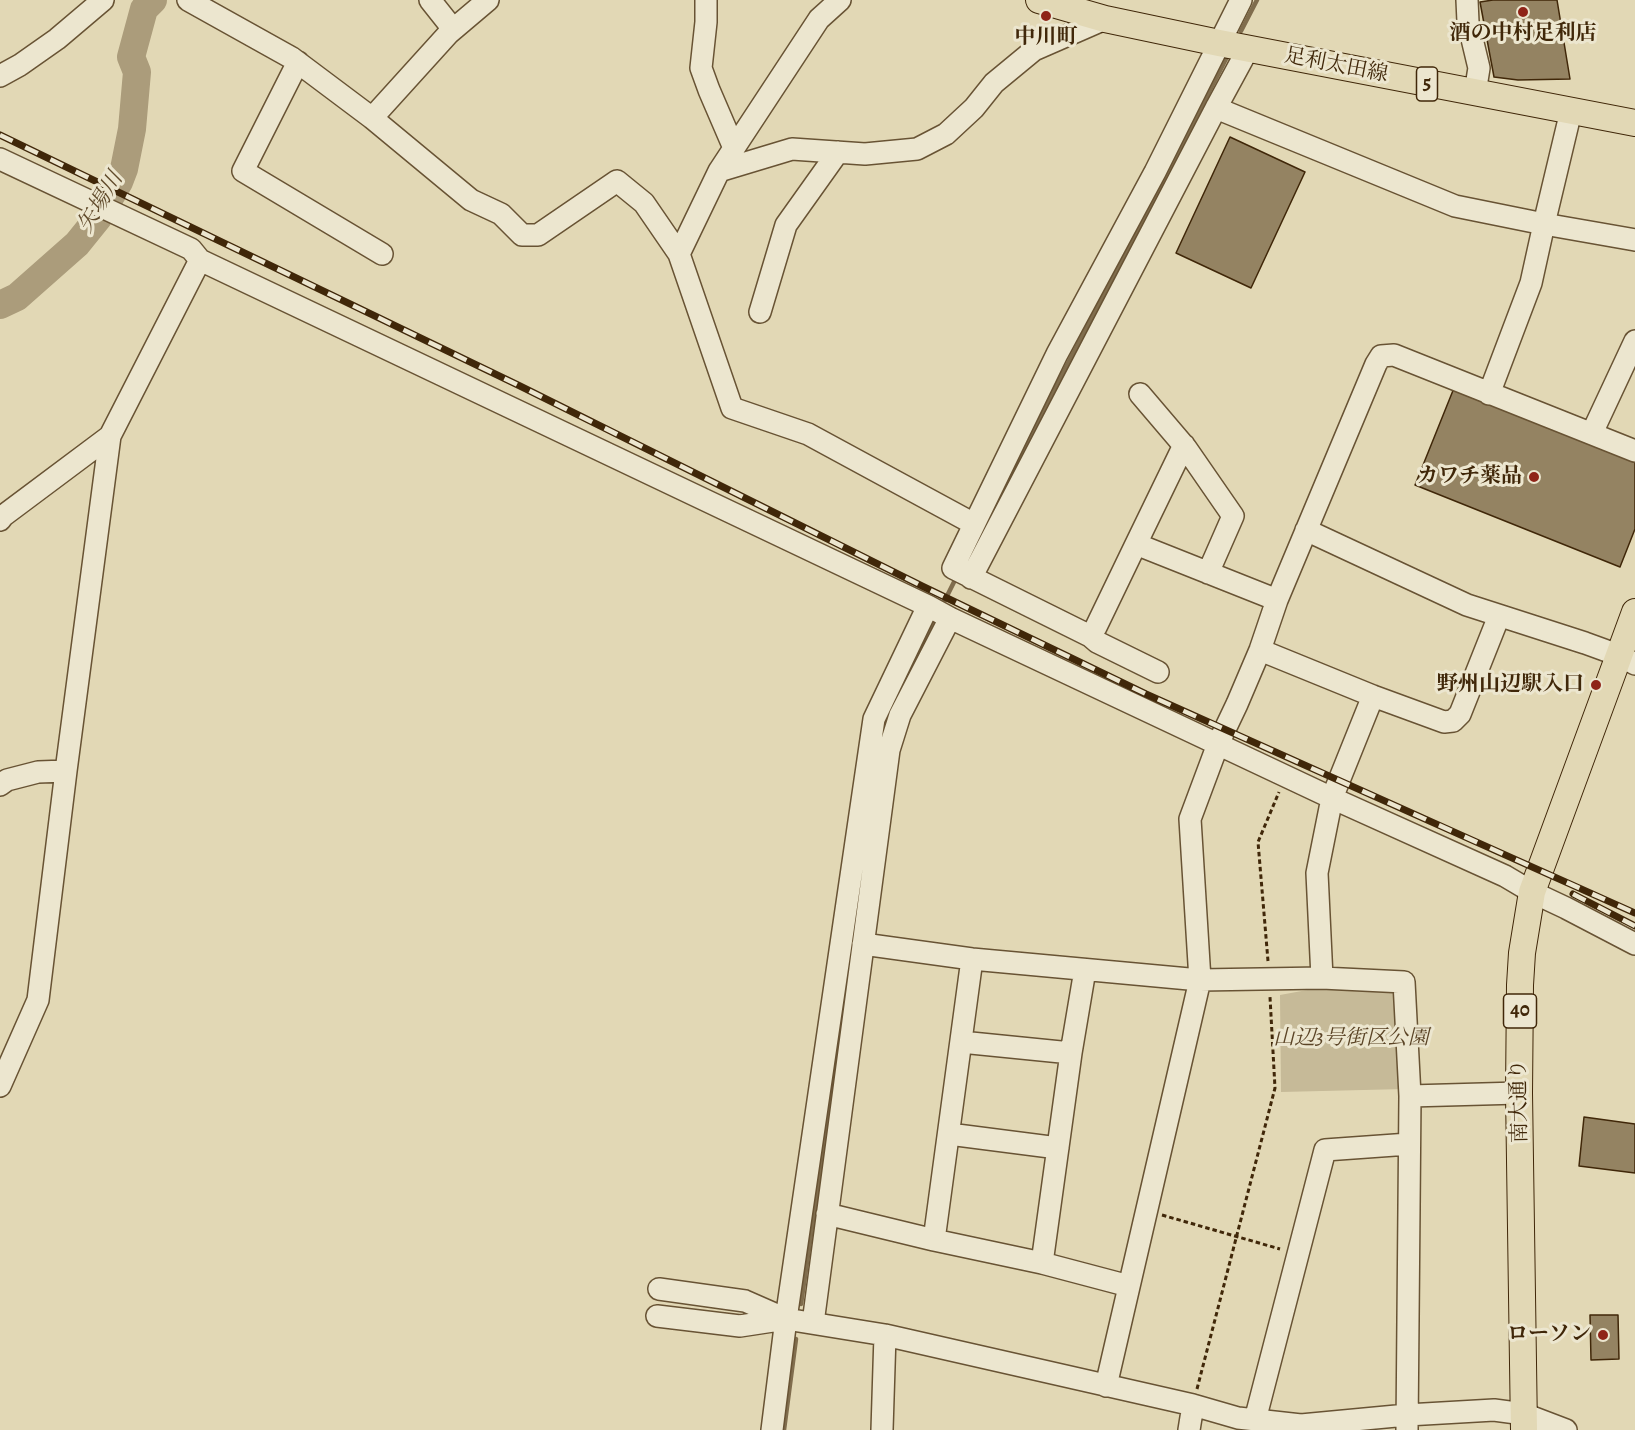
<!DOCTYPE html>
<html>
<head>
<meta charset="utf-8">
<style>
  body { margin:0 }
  canvas { display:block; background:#e2d8b5 }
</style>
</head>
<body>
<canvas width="1635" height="1430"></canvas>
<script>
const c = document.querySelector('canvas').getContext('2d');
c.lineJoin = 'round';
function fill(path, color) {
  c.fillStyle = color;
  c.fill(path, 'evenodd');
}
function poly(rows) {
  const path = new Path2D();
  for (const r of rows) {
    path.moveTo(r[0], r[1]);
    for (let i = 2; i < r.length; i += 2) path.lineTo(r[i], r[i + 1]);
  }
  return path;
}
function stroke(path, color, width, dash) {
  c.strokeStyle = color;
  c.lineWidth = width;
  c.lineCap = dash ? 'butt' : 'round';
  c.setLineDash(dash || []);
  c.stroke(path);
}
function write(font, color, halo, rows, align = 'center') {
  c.font = font + ' Alegreya,"Noto Serif JP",serif';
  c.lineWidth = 6;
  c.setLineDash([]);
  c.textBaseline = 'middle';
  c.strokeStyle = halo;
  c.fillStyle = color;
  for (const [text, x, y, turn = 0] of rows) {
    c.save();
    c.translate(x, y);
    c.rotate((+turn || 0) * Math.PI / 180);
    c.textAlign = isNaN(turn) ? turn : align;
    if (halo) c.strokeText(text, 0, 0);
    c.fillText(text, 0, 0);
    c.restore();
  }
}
const green = poly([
  [1398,987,1405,1089,1281,1092,1280,995,1318,988]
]);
const stream = poly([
  [1241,31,1257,0],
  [1006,483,1227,57],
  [943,604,955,580],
  [883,731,884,726,933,622],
  [801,1304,857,912],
  [784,1430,796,1339]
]);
const river = poly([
  [0,305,17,297,77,244,98,218,119,182,124,169,132,129,137,72,131,57,144,9,153,0]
]);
const building = poly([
  [1493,0,1557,0,1570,79,1518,80,1494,77,1480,2,1493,0],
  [1230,137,1305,172,1251,288,1176,253,1230,137],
  [1454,388,1635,461,1635,529,1620,567,1415,485,1454,388],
  [1584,1117,1635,1124,1635,1173,1579,1166,1584,1117],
  [1590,1315,1618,1315,1619,1359,1591,1360,1590,1315]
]);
const path = poly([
  [1268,961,1258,842,1279,792],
  [1162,1215,1280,1249],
  [1197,1389,1275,1088,1270,997]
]);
const minor = poly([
  [188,0,292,58,372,118,471,200,501,214,522,235,538,235,617,181,644,203,679,254,732,408,808,434,974,524],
  [430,0,453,29],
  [706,0,706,22,701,68,709,90,734,148],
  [1241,0,1155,172,1057,354,953,568,1090,636,1096,627,1136,544,1277,600],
  [1467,0,1468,22,1479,68,1475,93],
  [298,62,243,171,382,254],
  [0,76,20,65,57,39,103,0],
  [1216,108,1455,206,1544,224,1635,240],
  [372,118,449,33,488,0],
  [0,159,191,249,200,260,928,606,950,618,1332,798,1505,876,1532,892,1566,908,1635,944],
  [719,171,819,19,840,0],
  [679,254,719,171,792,149,865,154,917,149,946,134,974,108,994,83,1034,50,1105,19],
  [760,312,786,225,838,152],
  [1140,394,1186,448,1233,516,1208,573],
  [1489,394,1531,283,1544,224,1571,111],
  [1592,433,1635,341],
  [0,520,3,516,110,436],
  [1306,530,1467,605,1585,643,1618,655,1635,664],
  [1136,544,1184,445],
  [971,578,1216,108,1248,49],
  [1090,636,1097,642,1158,672],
  [1260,650,1373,696,1444,722,1453,721,1460,714,1499,616],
  [0,785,7,780,38,772,66,771],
  [863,944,972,959,1200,980,1190,819,1218,744,1237,704,1260,650,1277,600,1376,364,1381,356,1394,355,1635,451],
  [1322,978,1404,982,1410,1096,1519,1093],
  [961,1042,1071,1053],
  [0,1086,38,1000,66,771,110,436,200,260],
  [949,1134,1058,1148],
  [827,1214,934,1240,1042,1263,1129,1286],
  [934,1240,972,959],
  [1042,1263,1071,1053,1085,970],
  [659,1289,745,1301,786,1319,885,1335,1193,1405,1238,1418,1301,1425,1407,1415,1494,1410,1524,1414,1566,1430],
  [657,1316,740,1326,786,1319],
  [813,1323,889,750,900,715,950,618],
  [1106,1386,1200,980,1322,978,1317,873,1332,798,1373,696],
  [1255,1420,1325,1150,1409,1144],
  [772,1430,786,1319,874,719,928,606],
  [882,1430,885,1335],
  [1189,1430,1193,1405],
  [1407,1430,1410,1096]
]);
const major = poly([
  [1039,0,1105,19,1219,43,1635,123],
  [1524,1430,1519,1093,1520,985,1522,953,1532,892,1635,612]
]);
const rail = poly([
  [0,135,520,386,922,586,1146,694,1635,913],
  [1573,894,1635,926]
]);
const markers = [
  [1523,12,6,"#8f2418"],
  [1046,16,6,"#8f2418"],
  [1534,477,6,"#8f2418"],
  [1596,685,6,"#8f2418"],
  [1603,1335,6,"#8f2418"]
];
const shields = [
  [1427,84,21],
  [1520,1011,33]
];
const shieldNames = [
  ["5",1427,84],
  ["40",1520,1011]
];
const poiNames = [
  ["酒の中村足利店",1523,34,"center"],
  ["中川町",1046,38,"center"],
  ["カワチ薬品",1522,477],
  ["野州山辺駅入口",1584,685],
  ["ローソン",1591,1335]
];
const streetNames = [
  ["足利太田線",1336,66,11],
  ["南大通り",1520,1101,-91]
];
const parkNames = [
  ["山辺3号街区公園",1351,1039]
];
const waterNames = [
  ["矢場川",101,203,-59]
];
fill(green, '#c6ba98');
stroke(stream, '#806d4d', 4.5);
stroke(river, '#ab9c7b', 28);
fill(building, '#948362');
stroke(building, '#402709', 1.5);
stroke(minor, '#685334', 24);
stroke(major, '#402709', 28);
stroke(path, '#402709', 3, [4.5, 3]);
stroke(minor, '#ece6cf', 21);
stroke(major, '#e2d8b5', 26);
stroke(rail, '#402709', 7);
stroke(rail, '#ece6cf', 4.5, [14]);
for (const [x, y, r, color] of markers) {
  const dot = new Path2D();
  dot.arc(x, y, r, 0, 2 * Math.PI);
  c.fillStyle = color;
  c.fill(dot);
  stroke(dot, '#ece6cf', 2);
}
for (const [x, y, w] of shields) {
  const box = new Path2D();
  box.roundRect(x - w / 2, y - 17, w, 34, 4.5);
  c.fillStyle = '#ece6cf';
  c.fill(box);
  stroke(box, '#402709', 1.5);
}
write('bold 20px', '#402709', null, shieldNames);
write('bold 21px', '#402709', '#ece6cf', poiNames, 'right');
write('21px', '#402709', '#ece6cf', streetNames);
write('italic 21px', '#5b4426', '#ece6cf', parkNames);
write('italic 22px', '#604a2b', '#ece6cf', waterNames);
</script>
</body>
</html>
